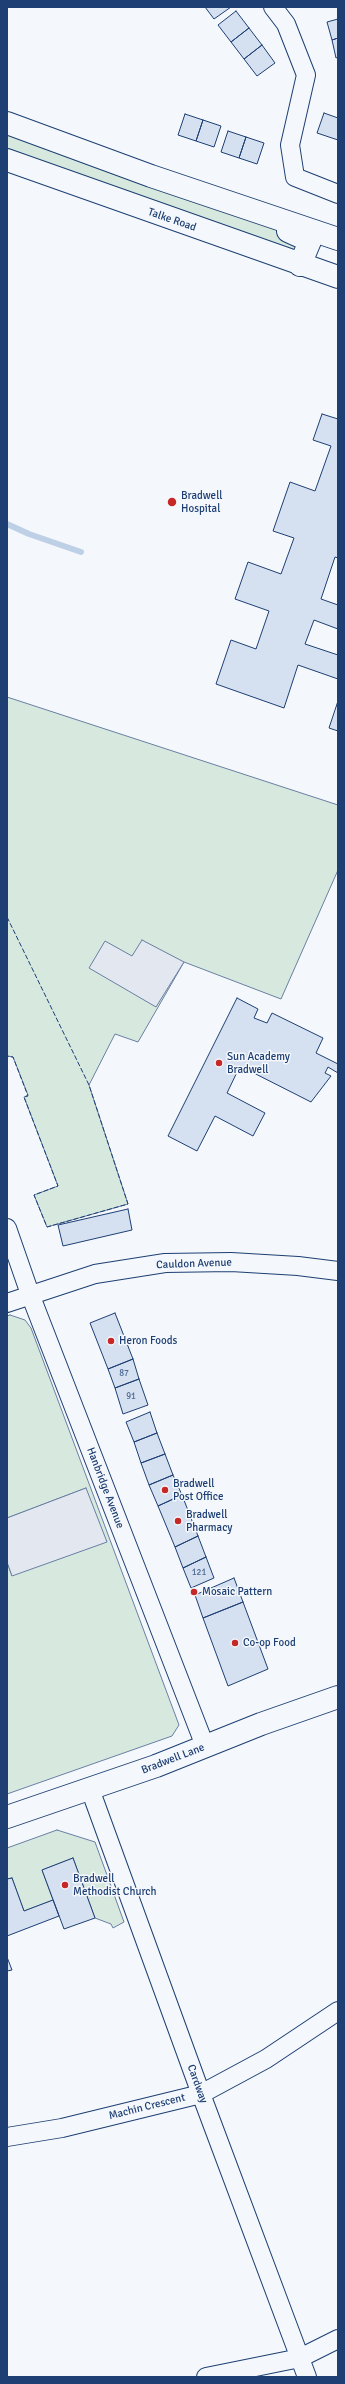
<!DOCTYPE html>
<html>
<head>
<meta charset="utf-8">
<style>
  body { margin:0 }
  #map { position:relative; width:345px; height:2384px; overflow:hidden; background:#f4f7fb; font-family:Signika,sans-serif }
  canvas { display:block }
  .frame { position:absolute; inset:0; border:8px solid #1d3f73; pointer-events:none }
</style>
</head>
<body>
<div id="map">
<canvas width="345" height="2384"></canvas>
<div class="frame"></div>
</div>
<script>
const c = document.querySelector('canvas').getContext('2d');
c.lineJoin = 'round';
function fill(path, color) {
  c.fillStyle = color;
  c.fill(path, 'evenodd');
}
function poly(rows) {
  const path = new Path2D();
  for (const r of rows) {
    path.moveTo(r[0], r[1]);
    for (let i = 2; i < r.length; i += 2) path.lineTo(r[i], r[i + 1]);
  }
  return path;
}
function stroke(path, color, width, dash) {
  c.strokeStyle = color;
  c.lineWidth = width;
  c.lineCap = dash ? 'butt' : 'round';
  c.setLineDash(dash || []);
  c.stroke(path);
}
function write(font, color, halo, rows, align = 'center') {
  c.font = font + ' Signika,sans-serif';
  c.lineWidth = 3;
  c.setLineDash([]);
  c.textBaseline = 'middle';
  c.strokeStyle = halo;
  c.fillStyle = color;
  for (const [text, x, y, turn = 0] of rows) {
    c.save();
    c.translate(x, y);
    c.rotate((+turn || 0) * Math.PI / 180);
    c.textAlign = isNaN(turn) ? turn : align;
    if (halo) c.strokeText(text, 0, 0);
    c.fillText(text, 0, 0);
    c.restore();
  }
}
const green = poly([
  [7,130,109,171,306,240,301,254,141,199,7,148,7,130],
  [7,697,338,805,338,870,281,999,184,962,138,1042,115,1034,89,1085,128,1204,47,1227,34,1195,58,1186,24,1097,28,1095,13,1057,7,1056,7,697],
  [10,1315,25,1320,31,1328,179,1725,172,1736,7,1794,7,1562,12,1576,86,1488,7,1518,7,1316,10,1315],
  [57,1830,95,1842,124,1922,113,1928,111,1924,95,1918,73,1858,42,1870,53,1900,24,1911,12,1878,7,1879,7,1848,57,1830]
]);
const parking = poly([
  [142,940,184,962,156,1007,89,968,105,941,132,956,142,940],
  [86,1488,107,1542,12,1576,7,1562,7,1518,86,1488]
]);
const stream = poly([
  [7,524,29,534,81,552]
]);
const building = poly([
  [205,7,231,7,214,19,205,7],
  [236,11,249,28,231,42,218,25,236,11],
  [338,19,338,38,332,40,327,22,338,19],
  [249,28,262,45,244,59,231,42,249,28],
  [338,38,338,57,336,58,332,40,338,38],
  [262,45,275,63,257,76,244,59,262,45],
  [324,113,338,118,338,140,317,133,324,113],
  [185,114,203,120,196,141,178,135,185,114],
  [203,120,221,126,214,147,196,141,203,120],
  [228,131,246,137,239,158,221,152,228,131],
  [246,137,264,143,257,164,239,158,246,137],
  [322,414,338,419,338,558,335,557,321,599,338,605,338,629,314,620,305,644,338,655,338,679,298,665,284,708,216,684,231,640,256,649,269,611,235,599,248,562,281,574,294,538,273,531,290,482,315,491,331,446,313,440,322,414],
  [338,701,338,731,329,728,338,701],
  [237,998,258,1009,254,1018,267,1023,272,1013,323,1038,316,1053,338,1064,338,1073,328,1067,325,1073,331,1076,311,1102,240,1066,227,1093,265,1113,253,1136,215,1116,197,1151,168,1136,237,998],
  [128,1209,132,1230,63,1246,58,1225,128,1209],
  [115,1313,133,1359,108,1369,90,1323,115,1313],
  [133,1359,139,1379,115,1388,108,1369,133,1359],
  [139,1379,148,1405,123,1414,115,1388,139,1379],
  [150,1412,157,1433,134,1442,126,1422,150,1412],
  [157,1433,165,1454,141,1463,134,1442,157,1433],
  [165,1454,173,1475,149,1485,141,1463,165,1454],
  [173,1475,182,1495,158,1506,149,1485,173,1475],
  [182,1495,198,1536,175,1547,158,1506,182,1495],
  [198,1536,206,1557,183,1568,175,1547,198,1536],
  [206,1557,214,1578,191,1588,183,1568,206,1557],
  [234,1578,243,1602,203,1618,195,1595,234,1578],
  [243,1602,268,1669,228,1686,203,1618,243,1602],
  [73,1858,95,1918,64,1929,42,1870,73,1858],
  [12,1878,24,1911,53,1900,59,1916,7,1936,7,1879,12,1878],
  [7,1957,12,1970,7,1971,7,1957]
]);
const street = poly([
  [273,7,286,24,306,75,290,145,295,177,338,194],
  [7,1228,30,1294,205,1746],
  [7,1303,95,1274,165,1263,231,1262,298,1266,338,1271],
  [90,1789,201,2094,307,2377],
  [7,2137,62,2128,201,2094,266,2059,338,2011],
  [206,2377,300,2358,338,2339]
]);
const secondary = poly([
  [7,1817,156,1766,261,1724,338,1697]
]);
const highway = poly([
  [7,123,151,176,338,239],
  [7,160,338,277],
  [288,231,310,241,300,265]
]);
const fence = poly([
  [7,917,89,1085,128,1204,47,1227,34,1195,58,1186,24,1097,28,1096,13,1057,7,1056]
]);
const markers = [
  [172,502,5,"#c62828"],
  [219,1063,4,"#c62828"],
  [111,1341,4,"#c62828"],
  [165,1490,4,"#c62828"],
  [178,1521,4,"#c62828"],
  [194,1592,4,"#c62828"],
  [235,1643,4,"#c62828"],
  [65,1885,4,"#c62828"]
];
const numberNames = [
  ["87",124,1374],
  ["91",131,1397],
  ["121",199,1573]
];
const streetNames = [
  ["Talke Road",172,220,19],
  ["Cauldon Avenue",194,1264,-2],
  ["Hanbridge Avenue",105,1488,69],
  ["Bradwell Lane",173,1759,-21],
  ["Cardway",197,2084,70],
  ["Machin Crescent",147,2107,-14]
];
const poiNames = [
  ["Bradwell",181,496],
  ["Hospital",181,509],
  ["Sun Academy",227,1057],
  ["Bradwell",227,1070],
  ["Heron Foods",119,1341],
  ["Bradwell",173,1484],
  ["Post Office",173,1497],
  ["Bradwell",186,1515],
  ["Pharmacy",186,1528],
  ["Mosaic Pattern",202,1592],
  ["Co-op Food",243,1643],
  ["Bradwell",73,1879],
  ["Methodist Church",73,1892]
];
fill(green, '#d7e8df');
stroke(green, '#687fa3', 1);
fill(parking, '#e3e8f0');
stroke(parking, '#687fa3', 1);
stroke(stream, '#bed0e5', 6);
fill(building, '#d5e0f0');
stroke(building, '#1d3f73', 1);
stroke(street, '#1d3f73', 20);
stroke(secondary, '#1d3f73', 24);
stroke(highway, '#1d3f73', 24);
stroke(street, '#f4f7fb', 18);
stroke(secondary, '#f4f7fb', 22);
stroke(highway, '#f4f7fb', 22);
stroke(fence, '#1d3f73', 1, [5, 2]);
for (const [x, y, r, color] of markers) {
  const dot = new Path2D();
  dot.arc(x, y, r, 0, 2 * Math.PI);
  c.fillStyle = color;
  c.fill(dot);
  stroke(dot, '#f4f7fb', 1.5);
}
write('9px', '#4b6792', null, numberNames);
write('11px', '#1d3f73', '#f4f7fb', streetNames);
write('11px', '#1d3f73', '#f4f7fb', poiNames, 'left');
</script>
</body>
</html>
